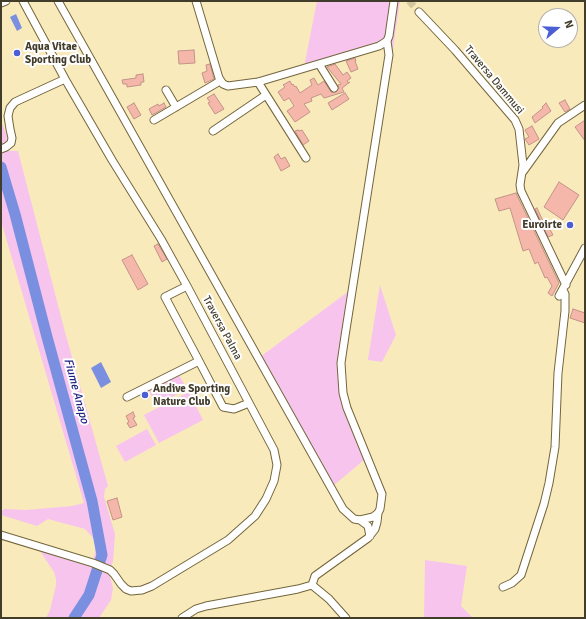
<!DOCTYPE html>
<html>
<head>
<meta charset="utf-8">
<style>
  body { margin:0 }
  #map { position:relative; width:586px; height:619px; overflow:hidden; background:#f9eabc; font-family:Signika,sans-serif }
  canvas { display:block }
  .frame { position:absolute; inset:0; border:2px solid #423c2a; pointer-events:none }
  .north { position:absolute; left:538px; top:8px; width:40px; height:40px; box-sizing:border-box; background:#fff; border:1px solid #b3b1aa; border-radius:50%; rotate:71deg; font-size:11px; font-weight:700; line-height:16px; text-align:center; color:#423c2a }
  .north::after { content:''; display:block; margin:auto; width:14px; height:18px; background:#4c5ed3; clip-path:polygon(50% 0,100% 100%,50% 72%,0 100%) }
</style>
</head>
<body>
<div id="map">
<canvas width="586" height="619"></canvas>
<div class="frame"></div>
<div class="north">N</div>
</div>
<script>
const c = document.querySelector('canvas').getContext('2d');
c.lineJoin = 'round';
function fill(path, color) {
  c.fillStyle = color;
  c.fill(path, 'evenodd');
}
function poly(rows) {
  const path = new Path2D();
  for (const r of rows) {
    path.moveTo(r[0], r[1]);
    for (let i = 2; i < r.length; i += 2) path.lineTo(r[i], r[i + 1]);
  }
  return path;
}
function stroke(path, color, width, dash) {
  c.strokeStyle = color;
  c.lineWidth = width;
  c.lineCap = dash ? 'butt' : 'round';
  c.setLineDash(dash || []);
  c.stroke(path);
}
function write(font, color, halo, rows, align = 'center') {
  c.font = font + ' Signika,sans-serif';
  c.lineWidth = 4;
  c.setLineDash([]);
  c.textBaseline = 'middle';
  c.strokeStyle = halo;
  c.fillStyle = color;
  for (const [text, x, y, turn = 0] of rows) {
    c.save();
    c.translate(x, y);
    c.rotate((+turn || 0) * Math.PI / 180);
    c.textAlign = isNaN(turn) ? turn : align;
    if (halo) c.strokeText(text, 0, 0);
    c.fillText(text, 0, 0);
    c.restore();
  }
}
const green = poly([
  [317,1,391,1,385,37,381,42,304,67],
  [396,1,400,1,392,55,390,55,393,15],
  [1,121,7,136,6,147,8,151,18,151,65,332,108,486,105,489,104,497,115,534,113,561,109,573,113,588,111,600,99,618,46,618,50,610,56,585,56,579,54,572,40,551,92,567,96,547,93,538,85,529,48,519,37,526,1,515,1,511,5,509,26,510,72,506,84,503,1,221],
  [380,285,396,335,382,362,368,360,368,359],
  [349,291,338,366,365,459,333,486,260,357],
  [179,375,187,389,157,405,149,391],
  [189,392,203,420,159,443,144,415],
  [147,429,156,445,125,462,116,446],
  [425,560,467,566,461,606,473,618,424,618]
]);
const water = poly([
  [16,14,22,28,17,31,10,17],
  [101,362,111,382,101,388,91,368]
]);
const river = poly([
  [1,167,15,214,47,337,92,501,102,555,89,595,74,618]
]);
const building = poly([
  [194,50,195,63,179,64,178,51,194,50],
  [355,58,356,61,355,61,358,69,351,72,346,61,355,58],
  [210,64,214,79,205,83,202,73,207,71,206,65,210,64],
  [335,64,343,75,347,72,351,78,347,81,348,83,350,82,342,88,344,92,324,98,321,94,311,98,312,101,304,104,310,112,295,122,287,111,294,106,289,98,284,101,278,92,285,87,283,85,290,81,292,85,293,84,295,87,296,86,300,93,312,85,310,80,314,78,318,85,324,81,331,92,336,92,339,88,338,85,341,84,327,67,335,64],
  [143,74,144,82,141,82,141,85,127,87,127,84,123,84,122,80,136,78,136,75,143,74],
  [345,93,349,99,332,110,328,103,345,93],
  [214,94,224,109,215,114,208,103,210,102,207,98,214,94],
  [565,100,570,109,565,112,559,103,565,100],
  [134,103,141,115,134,119,127,107,134,103],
  [164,103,166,107,152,115,149,109,158,104,159,106,164,103],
  [546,103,551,111,535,123,532,117,543,108,542,107,546,103],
  [585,120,585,141,575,127,585,120],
  [532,126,539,139,529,145,525,139,529,137,525,130,532,126],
  [298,130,299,131,302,130,309,141,303,145,295,131,298,130],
  [278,154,281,159,285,157,290,166,281,171,274,157,278,154],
  [559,182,579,195,563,220,544,207,559,182],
  [516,193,559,283,552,296,548,293,552,286,547,277,545,278,538,262,535,264,529,249,523,251,510,208,499,211,495,199,516,193],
  [537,208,543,221,546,222,553,235,548,237,535,209,537,208],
  [158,244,167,259,162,262,154,246,158,244],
  [132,255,148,284,138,290,122,260,132,255],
  [573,309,585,313,585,323,570,318,573,309],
  [133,412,135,417,133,418,137,425,130,428,127,423,129,422,126,416,133,412],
  [117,498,122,517,113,520,107,501,117,498]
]);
const minorTunnel = poly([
  [409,1,419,12]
]);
const minor = poly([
  [58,1,343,509,354,519,360,520,373,517,378,513,380,509,382,494,347,408,343,393,341,363,345,336,389,55,387,41],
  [196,1,219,78,223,84,228,86,258,82,379,46,387,41,389,36,394,1],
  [1,3,6,1],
  [419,12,455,50,515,120,519,129,523,165,520,185,521,191,566,285],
  [319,64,334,88],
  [258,82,306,158],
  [166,90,176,107],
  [154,120,220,81],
  [213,131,266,95],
  [1,149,6,147,11,143,12,138,10,129,8,116,10,108,15,102,65,79],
  [522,173,558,123,585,105],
  [187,286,165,297,199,361,223,407,234,409,249,403],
  [559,296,585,248],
  [127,397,199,361],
  [360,520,368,526,370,536],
  [1,535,93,563,110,570,114,574,121,584,126,589,131,591,142,590,152,586,228,540,255,516,266,499,274,481,277,465,274,450,187,286,161,239,112,160,65,79,23,1],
  [503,587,512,583,521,575,544,504,549,483,555,447,558,373,565,311,565,294,563,290],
  [182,618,196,609,206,606,298,589,312,585],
  [346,618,329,599,312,585,315,576,368,538,375,529,377,522,378,513]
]);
const markers = [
  [17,53,4,"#4c5ed3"],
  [570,225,4,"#4c5ed3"],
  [145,395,4,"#4c5ed3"]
];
const poiNames = [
  ["Aqua Vitae",25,47],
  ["Sporting Club",25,60],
  ["Euroirte",562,225,"right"],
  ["Andive Sporting",153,389],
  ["Nature Club",153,402]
];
const streetNames = [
  ["Traversa Dammusi",494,80,50],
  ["Traversa Palma",222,328,62]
];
const waterNames = [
  ["Fiume Anapo",76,391,75]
];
fill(green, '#f7c4ee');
fill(water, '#7b8fe1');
stroke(river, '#7b8fe1', 11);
fill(building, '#f4b7aa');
stroke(building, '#c39388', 1);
stroke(minorTunnel, '#d4c79f', 7, [7, 3.5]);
stroke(minor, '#73663d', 9);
stroke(minor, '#fff', 7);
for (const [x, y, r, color] of markers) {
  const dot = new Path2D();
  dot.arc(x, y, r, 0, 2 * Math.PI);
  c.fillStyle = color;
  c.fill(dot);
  stroke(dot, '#fff', 1.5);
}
write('bold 11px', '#423c2a', '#fff', poiNames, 'left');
write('11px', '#423c2a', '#fff', streetNames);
write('italic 12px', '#1f2380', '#fff', waterNames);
</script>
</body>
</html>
